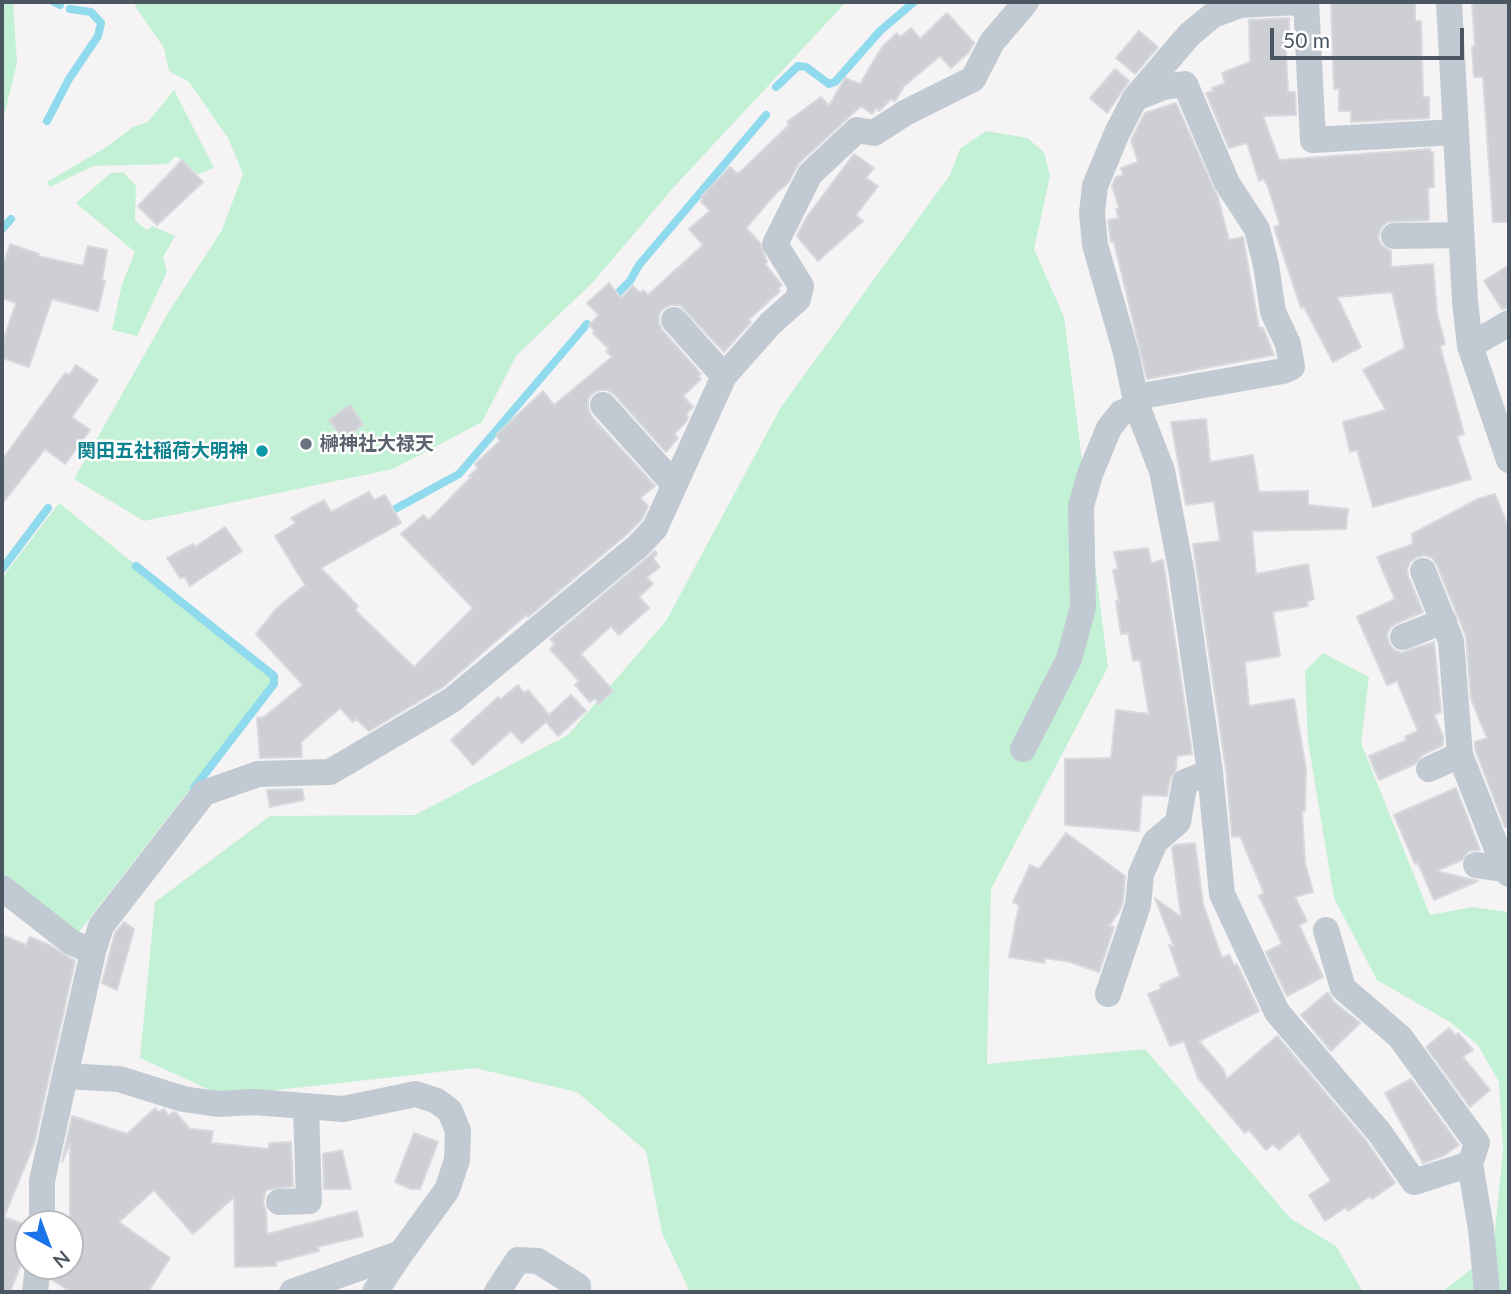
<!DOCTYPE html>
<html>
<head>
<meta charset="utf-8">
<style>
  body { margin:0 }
  #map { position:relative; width:1511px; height:1294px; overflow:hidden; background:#f5f3f3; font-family:Lato,sans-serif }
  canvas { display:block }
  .frame { position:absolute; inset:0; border:4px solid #4a5661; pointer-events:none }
  .north { position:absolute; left:14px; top:1210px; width:70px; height:70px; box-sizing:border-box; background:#fff; border:2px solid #b7bbc0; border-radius:50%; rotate:139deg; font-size:19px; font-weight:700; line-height:28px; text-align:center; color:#4a5661 }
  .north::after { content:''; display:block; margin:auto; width:24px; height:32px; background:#1a73e8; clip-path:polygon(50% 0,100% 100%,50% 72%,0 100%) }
  .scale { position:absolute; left:1270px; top:28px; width:194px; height:32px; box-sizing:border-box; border:4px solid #4a5661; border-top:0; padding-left:9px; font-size:21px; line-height:24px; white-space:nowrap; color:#4a5661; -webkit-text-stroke:5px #fff; paint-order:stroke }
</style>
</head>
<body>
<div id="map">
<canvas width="1511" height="1294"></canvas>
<div class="frame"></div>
<div class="north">N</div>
<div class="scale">50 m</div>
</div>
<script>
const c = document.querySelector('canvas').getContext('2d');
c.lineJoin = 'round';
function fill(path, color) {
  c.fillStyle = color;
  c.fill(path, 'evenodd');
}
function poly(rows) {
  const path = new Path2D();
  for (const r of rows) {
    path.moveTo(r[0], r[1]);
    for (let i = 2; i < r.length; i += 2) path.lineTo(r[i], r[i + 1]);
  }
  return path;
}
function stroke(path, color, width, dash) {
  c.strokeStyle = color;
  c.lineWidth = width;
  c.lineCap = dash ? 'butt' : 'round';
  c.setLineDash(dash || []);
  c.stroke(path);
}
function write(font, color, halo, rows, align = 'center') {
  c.font = font + ' Lato,"Noto Sans JP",sans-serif';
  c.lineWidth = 5;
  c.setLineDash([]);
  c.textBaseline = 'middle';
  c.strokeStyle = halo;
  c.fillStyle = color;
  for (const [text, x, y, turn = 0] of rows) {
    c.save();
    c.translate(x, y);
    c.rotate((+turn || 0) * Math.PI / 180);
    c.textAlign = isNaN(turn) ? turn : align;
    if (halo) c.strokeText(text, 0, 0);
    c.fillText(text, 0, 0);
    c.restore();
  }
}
const green = poly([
  [2,2,13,2,17,63,2,124],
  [135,2,846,2,673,188,593,282,516,356,482,422,393,469,144,521,74,479,168,313,222,230,243,174,228,138,189,82,169,71,164,48,135,6],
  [174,90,214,168,198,174,176,156,168,164,93,166,50,187,47,182,105,148,133,127,148,122],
  [986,131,1027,138,1044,152,1050,176,1034,249,1064,317,1108,667,991,889,987,1064,1145,1049,1291,1219,1336,1246,1363,1292,690,1292,662,1233,646,1151,577,1092,475,1068,223,1096,140,1058,155,902,270,816,415,815,568,735,666,621,781,407,950,175,960,149],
  [123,172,136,186,135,221,147,230,153,226,175,236,163,257,167,272,137,336,112,330,122,284,135,252,76,203,111,173],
  [59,503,276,678,79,932,2,873,2,578],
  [1323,653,1369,677,1361,743,1430,915,1472,907,1509,912,1509,1292,1442,1292,1493,1252,1503,1150,1499,1082,1478,1045,1450,1022,1377,980,1334,898,1308,741,1305,671]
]);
const stream = poly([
  [54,2,60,5],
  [776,87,798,66,806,67,829,84,835,82,880,31,914,2],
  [47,121,69,79,98,36,101,23,91,12,70,9],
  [2,229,11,219],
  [611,300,630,281,639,265,766,115],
  [386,514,459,474,587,324],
  [136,566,274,676,274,684,194,788],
  [2,569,48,508]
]);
const building = poly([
  [1331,2,1415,2,1415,21,1421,21,1423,97,1429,97,1429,118,1351,122,1351,111,1339,111,1339,89,1334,89,1331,2],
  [1472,2,1509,2,1509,222,1493,222,1483,77,1474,77,1472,47,1475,46,1472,2],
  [947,13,974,43,968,53,951,68,940,56,904,86,895,101,891,99,879,111,876,108,872,114,861,106,799,163,788,183,777,192,746,228,760,243,767,262,765,264,782,285,778,288,780,291,748,320,751,322,724,352,680,305,670,305,664,308,659,314,659,323,662,330,701,374,698,376,701,379,683,396,693,407,686,414,688,417,686,422,674,434,678,438,666,452,614,394,607,390,599,390,593,393,588,399,588,408,591,416,655,486,640,498,648,506,642,519,627,534,528,617,526,615,443,687,369,731,356,719,353,722,340,708,301,742,302,757,260,758,257,718,264,717,303,685,256,634,277,608,305,585,275,536,296,523,291,518,324,500,331,512,369,492,374,500,385,495,401,523,321,568,358,606,355,610,414,667,473,608,401,534,423,515,429,520,471,477,469,476,478,468,475,464,500,441,496,435,543,391,554,405,612,357,606,351,609,349,593,333,595,331,589,325,599,315,587,303,609,283,621,298,633,286,640,293,643,290,648,295,703,245,689,229,710,211,701,201,703,200,701,197,730,167,738,174,789,125,787,122,821,97,829,106,845,78,860,84,882,47,897,33,900,37,911,28,920,39,947,13],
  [1289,18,1289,36,1285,36,1288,92,1295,92,1296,115,1263,116,1279,160,1430,149,1430,152,1433,152,1434,187,1428,188,1429,220,1387,222,1381,228,1378,237,1381,245,1391,251,1391,267,1433,264,1437,313,1445,344,1440,346,1464,434,1457,436,1471,479,1373,507,1357,450,1350,452,1343,422,1386,410,1363,370,1405,348,1392,292,1337,297,1361,347,1333,362,1304,307,1301,308,1274,227,1280,225,1268,187,1264,179,1259,181,1247,143,1229,148,1206,93,1213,91,1212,88,1225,83,1222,73,1250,62,1249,20,1289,18],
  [1139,31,1158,47,1135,74,1116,58,1139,31],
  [1115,69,1129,81,1107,113,1090,98,1115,69],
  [1176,103,1218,198,1229,240,1243,237,1259,328,1263,328,1274,355,1147,379,1114,242,1111,242,1108,220,1119,218,1116,209,1119,208,1112,186,1116,177,1123,175,1121,168,1138,162,1131,140,1145,113,1176,103],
  [854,154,874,168,866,178,878,186,856,215,863,221,818,261,797,236,806,218,854,154],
  [182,160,203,182,157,225,138,206,182,160],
  [10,244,39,254,38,256,83,266,88,246,107,250,102,280,105,281,98,311,52,299,29,367,2,358,2,344,16,303,2,298,2,268,10,244],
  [1509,265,1509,307,1502,309,1484,281,1509,265],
  [76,365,98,380,72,417,90,430,65,464,45,449,2,504,2,460,65,373,69,375,76,365],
  [350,405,363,424,344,441,329,420,350,405],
  [1206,419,1210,462,1253,455,1259,492,1308,491,1308,505,1348,509,1346,529,1252,531,1256,574,1308,564,1314,599,1307,601,1308,606,1273,612,1280,656,1245,662,1249,706,1294,699,1306,769,1305,811,1302,811,1305,863,1313,892,1295,897,1307,921,1299,925,1323,977,1287,996,1266,952,1282,944,1259,896,1264,893,1240,836,1232,837,1226,770,1193,544,1220,541,1214,501,1186,505,1171,422,1206,419],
  [1495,494,1509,529,1509,825,1505,827,1475,749,1475,742,1487,738,1471,699,1466,636,1437,565,1432,558,1425,555,1417,557,1410,562,1407,569,1408,576,1423,612,1397,623,1390,628,1387,635,1389,643,1393,649,1401,653,1434,642,1441,712,1434,715,1443,736,1443,745,1422,755,1415,764,1379,780,1369,756,1407,740,1405,737,1418,731,1397,681,1387,685,1357,617,1395,599,1377,557,1413,544,1412,534,1478,499,1495,494],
  [225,527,242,551,190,586,185,577,180,578,167,558,193,544,195,547,225,527],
  [1148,548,1151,563,1163,560,1192,754,1177,756,1176,770,1170,779,1167,796,1142,795,1139,831,1065,825,1065,759,1111,758,1116,710,1149,714,1140,660,1133,661,1128,633,1121,634,1116,601,1119,601,1113,570,1118,569,1114,552,1148,548],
  [655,551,657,554,653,558,660,567,647,577,653,584,639,597,649,608,619,635,611,626,581,654,613,691,599,704,595,698,590,702,575,685,579,681,550,649,555,644,550,639,655,551],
  [518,685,524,693,528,690,549,715,571,695,586,711,558,736,546,722,522,743,511,731,473,765,451,740,498,697,501,699,518,685],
  [1456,788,1480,850,1469,851,1462,860,1436,871,1478,881,1434,900,1418,863,1415,864,1394,815,1456,788],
  [302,789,304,800,270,807,267,790,302,789],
  [1066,833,1125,876,1123,902,1119,912,1109,926,1114,927,1099,972,1070,962,1045,958,1044,963,1009,957,1019,905,1013,902,1030,865,1039,869,1066,833],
  [1195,843,1203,904,1222,958,1229,955,1234,965,1237,964,1259,1011,1199,1041,1223,1069,1227,1079,1277,1036,1367,1142,1395,1183,1372,1199,1370,1196,1348,1211,1346,1207,1325,1221,1309,1195,1331,1181,1299,1133,1279,1150,1273,1144,1266,1150,1249,1130,1245,1133,1198,1078,1184,1041,1170,1046,1148,994,1161,989,1160,985,1180,976,1169,945,1174,947,1155,898,1181,917,1172,848,1175,845,1195,843],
  [124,922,134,929,117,990,102,983,115,933,124,922],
  [2,935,26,945,30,937,51,946,75,961,34,1144,4,1217,26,1225,28,1231,28,1247,10,1292,2,1292,2,935],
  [1328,992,1334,1002,1360,1023,1331,1051,1301,1015,1328,992],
  [1449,1028,1456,1036,1458,1033,1473,1050,1463,1057,1490,1090,1470,1107,1426,1047,1449,1028],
  [1411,1079,1459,1145,1443,1156,1423,1163,1385,1093,1411,1079],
  [155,1108,159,1112,164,1109,169,1116,173,1112,176,1113,190,1129,213,1131,211,1143,269,1149,269,1143,291,1142,293,1186,266,1190,263,1202,266,1211,267,1234,357,1211,363,1236,317,1247,319,1251,276,1262,276,1266,235,1267,234,1197,193,1234,154,1190,119,1222,170,1258,148,1292,71,1292,52,1280,53,1266,70,1267,70,1143,62,1162,72,1116,127,1134,155,1108],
  [414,1133,438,1142,420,1189,411,1189,395,1182,414,1133],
  [342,1150,351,1189,324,1189,323,1154,342,1150]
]);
const minor = poly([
  [1298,2,1240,5,1213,15,1189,35,1135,98,1117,133,1095,186,1092,213,1095,245,1126,353,1137,406,1162,471,1181,569,1210,772,1222,894,1277,1012,1379,1132,1414,1182,1470,1164,1481,1229,1487,1292],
  [1306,2,1313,140,1455,132],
  [1449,2,1465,301,1470,346,1509,460],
  [1394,236,1461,235],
  [674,320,724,376],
  [1470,346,1509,323],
  [1136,397,1283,371,1292,367,1288,344,1273,312,1266,265,1257,229,1227,183,1185,84,1164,87,1136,98],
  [603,405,673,483],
  [1423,571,1451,641,1460,755,1505,869,1509,874],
  [1403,637,1444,621],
  [1023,749,1069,659,1083,607,1081,506,1090,474,1109,428,1121,413,1137,406],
  [1429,769,1460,755],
  [1476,865,1505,869],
  [2,888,71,942,93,952,65,1076],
  [1326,930,1343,988,1400,1037,1477,1143,1470,1164],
  [93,952,101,926,204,793,258,774,330,772,452,700,638,546,655,528,724,376,770,324,798,299,801,286,775,244,810,174,857,130,874,133,905,113,973,79,992,42,1026,2],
  [1108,994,1138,905,1141,874,1155,842,1178,822,1185,782,1210,772],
  [279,1202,309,1201,306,1108],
  [42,1224,42,1181,65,1076,119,1079,183,1099,218,1104,254,1102,343,1109,416,1094,437,1101,450,1111,458,1131,457,1160,447,1190,401,1253,292,1292],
  [35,1292,38,1266],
  [375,1292,401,1253],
  [497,1292,518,1260,538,1261,578,1286,578,1292]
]);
const markers = [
  [306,444,7,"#6b7280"],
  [262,451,7,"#0f9aa8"]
];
const worshipNames = [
  ["榊神社大禄天",320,444]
];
const cultureNames = [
  ["関田五社稲荷大明神",248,451]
];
fill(green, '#c3f1d5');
stroke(stream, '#90daee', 8);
fill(building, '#cdcfd5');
stroke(building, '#d7d9de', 2);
stroke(minor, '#c1cad2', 26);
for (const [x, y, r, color] of markers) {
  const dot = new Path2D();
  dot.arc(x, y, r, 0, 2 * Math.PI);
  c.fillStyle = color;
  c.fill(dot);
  stroke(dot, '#fff', 2.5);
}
write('bold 19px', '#5b616d', '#fff', worshipNames, 'left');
write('bold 19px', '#0d838f', '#fff', cultureNames, 'right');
</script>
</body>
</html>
